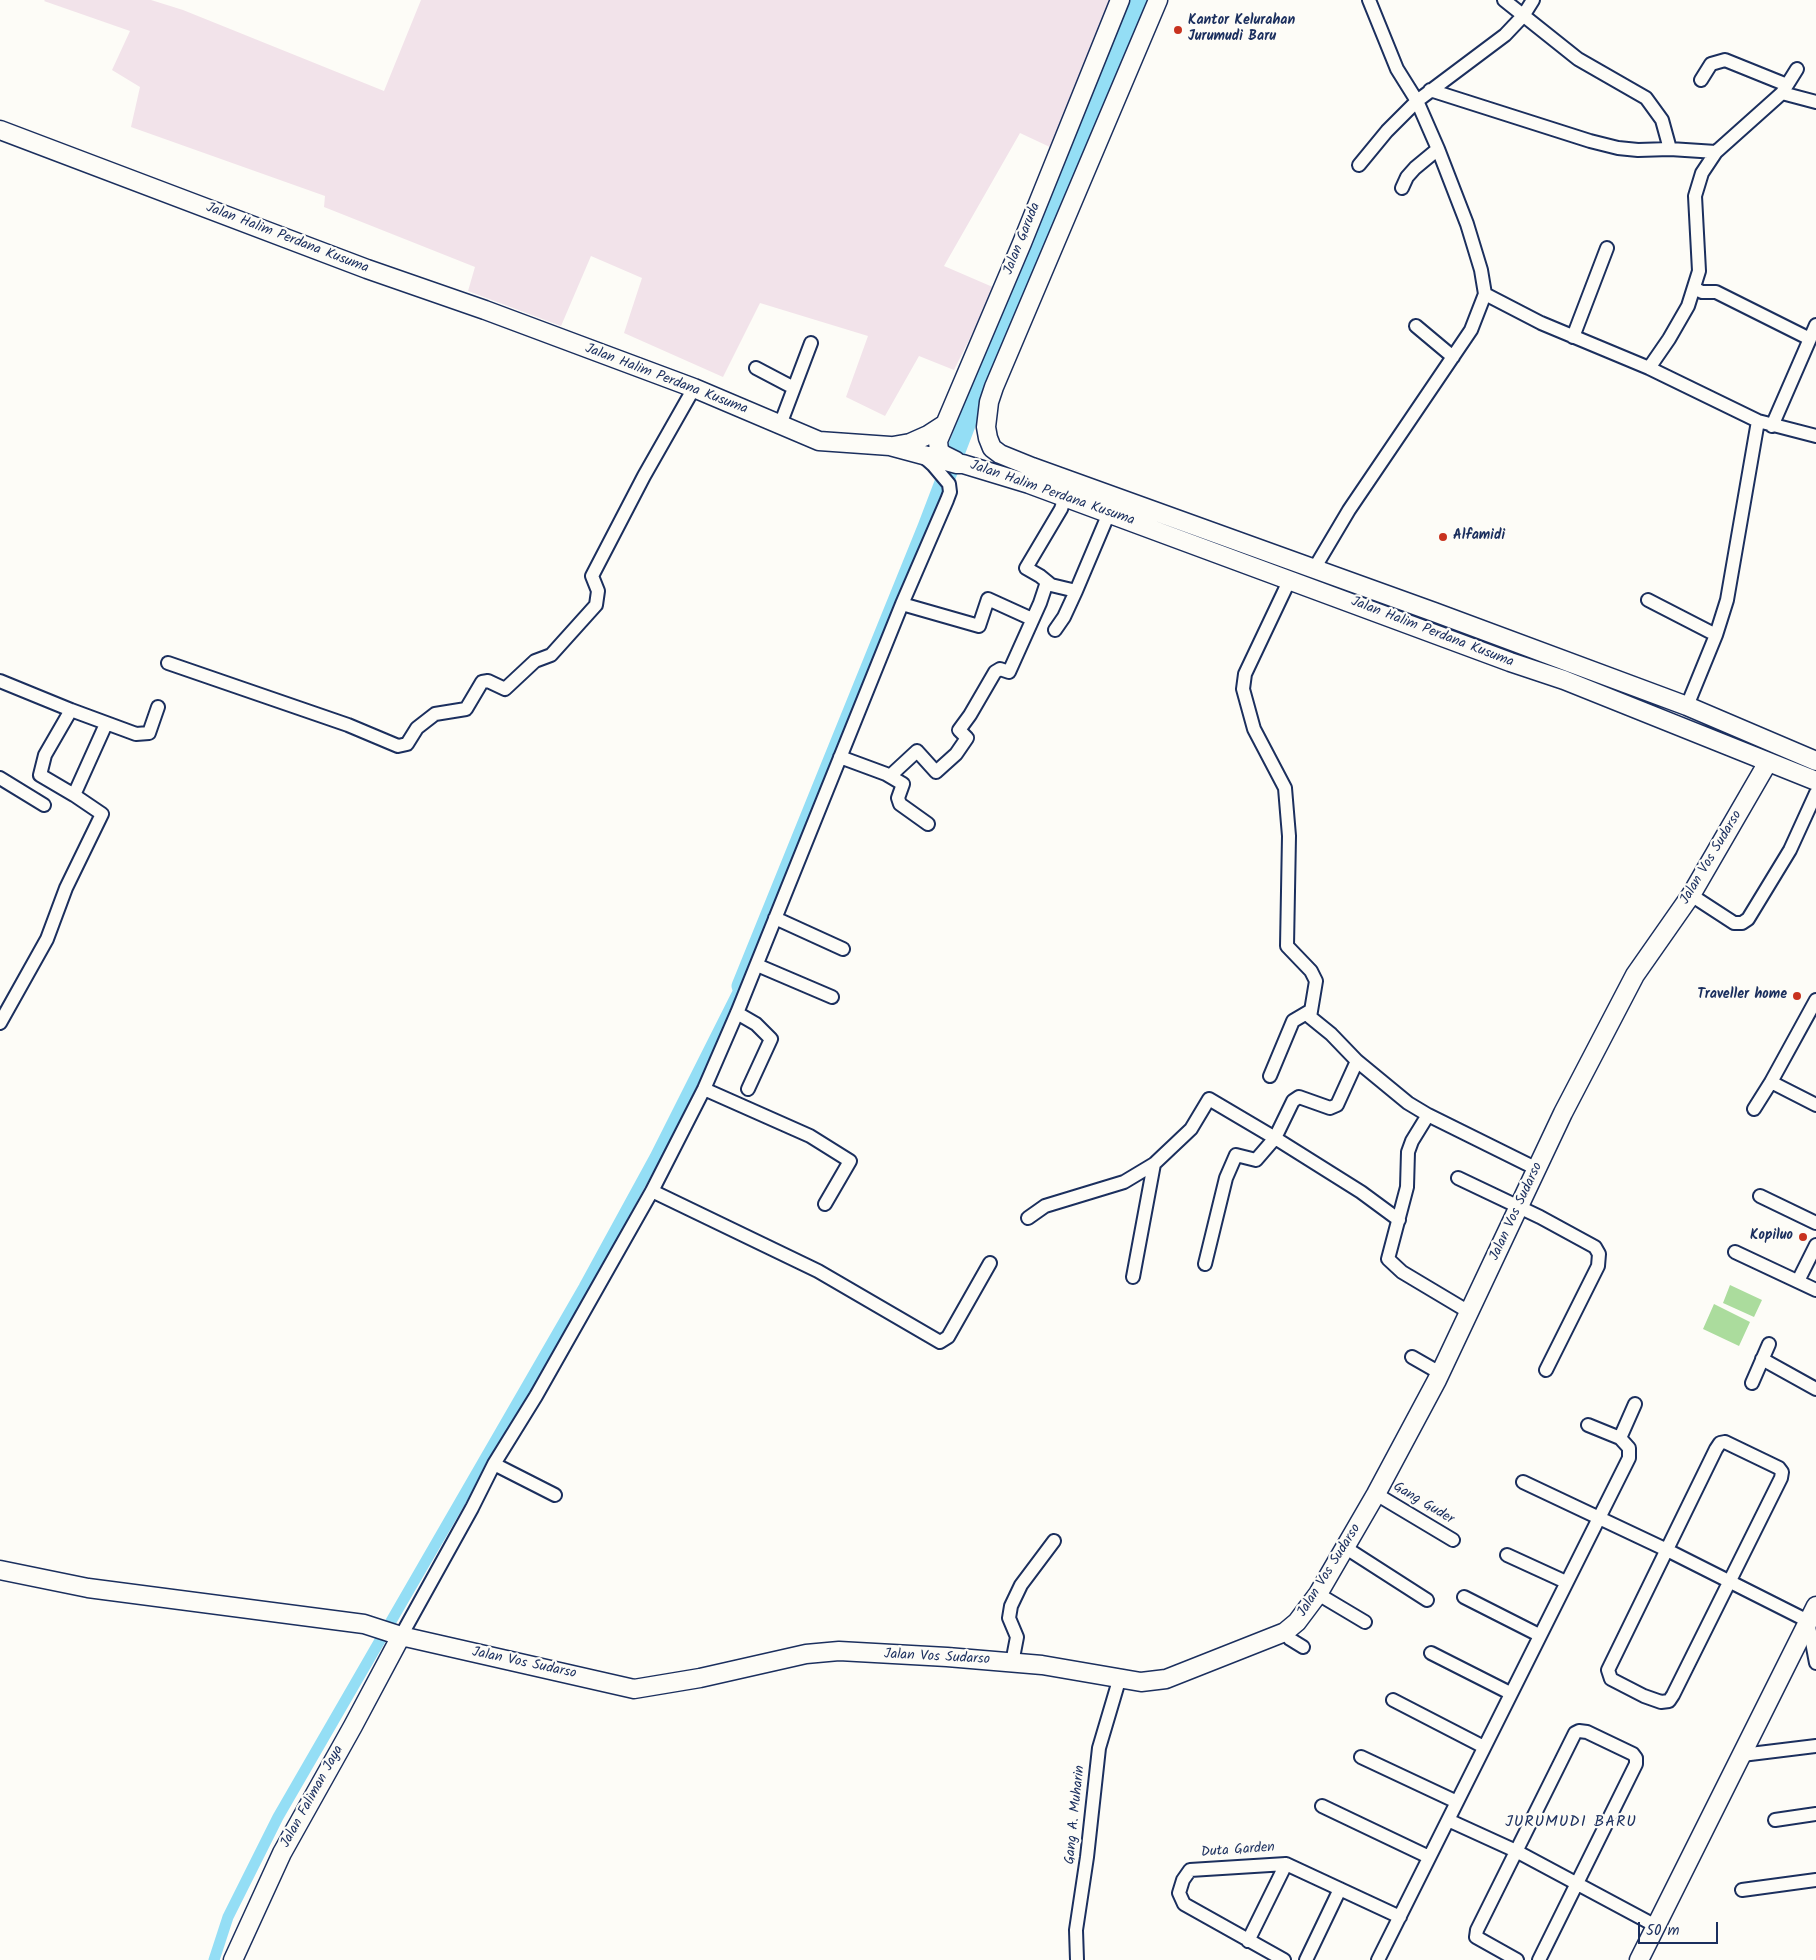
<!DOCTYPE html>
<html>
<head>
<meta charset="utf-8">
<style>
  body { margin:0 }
  #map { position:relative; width:1816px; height:1960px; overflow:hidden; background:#fdfcf7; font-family:Kalam,sans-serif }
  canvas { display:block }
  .scale { position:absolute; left:1638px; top:1922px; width:80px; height:22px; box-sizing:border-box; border:2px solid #1b2f5e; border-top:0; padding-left:6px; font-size:15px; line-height:18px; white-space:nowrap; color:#1b2f5e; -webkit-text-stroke:4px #fdfcf7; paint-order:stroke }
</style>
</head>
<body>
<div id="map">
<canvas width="1816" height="1960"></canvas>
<div class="scale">50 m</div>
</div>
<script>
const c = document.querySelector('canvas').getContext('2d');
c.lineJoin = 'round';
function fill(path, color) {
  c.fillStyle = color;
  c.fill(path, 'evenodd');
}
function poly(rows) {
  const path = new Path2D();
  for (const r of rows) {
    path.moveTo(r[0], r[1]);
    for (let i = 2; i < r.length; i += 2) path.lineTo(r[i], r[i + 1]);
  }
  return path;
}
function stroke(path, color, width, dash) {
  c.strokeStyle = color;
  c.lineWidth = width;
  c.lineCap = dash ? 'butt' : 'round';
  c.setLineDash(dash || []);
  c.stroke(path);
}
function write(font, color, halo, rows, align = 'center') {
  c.font = font + ' Kalam,sans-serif';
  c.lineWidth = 4.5;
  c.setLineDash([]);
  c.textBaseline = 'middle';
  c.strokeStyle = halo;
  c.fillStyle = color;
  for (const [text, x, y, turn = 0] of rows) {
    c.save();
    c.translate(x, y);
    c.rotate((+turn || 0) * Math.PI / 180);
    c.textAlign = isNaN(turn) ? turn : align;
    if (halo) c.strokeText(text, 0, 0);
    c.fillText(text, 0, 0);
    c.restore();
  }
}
const built = poly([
  [45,0,151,0,183,10,384,91,421,0,1111,0,1052,148,1020,133,944,266,995,288,954,370,919,356,885,416,846,397,868,336,760,303,723,377,624,333,642,278,591,256,561,326,468,291,475,267,324,207,325,196,131,127,140,87,112,70,130,31,44,1]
]);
const green = poly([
  [1730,1285,1762,1300,1754,1317,1723,1303],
  [1714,1304,1750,1322,1739,1346,1703,1329]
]);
const canal = poly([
  [214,1960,228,1917,278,1817,584,1287,655,1157,741,986]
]);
const river = poly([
  [741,986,927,527,1019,286,1139,0]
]);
const street = poly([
  [1504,0,1578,59,1646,98,1662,120,1670,149],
  [1701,80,1711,64,1725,60,1787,85],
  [1430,90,1590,141,1618,148,1638,150,1670,149,1716,152],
  [1782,93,1816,102],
  [1359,165,1387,131,1417,101,1505,35,1523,16,1533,0],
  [1402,188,1407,177,1415,168,1438,149],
  [1694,288,1702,292,1716,292,1810,339],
  [1485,294,1541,323,1649,368,1758,421,1816,436],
  [1416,326,1453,357],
  [1573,337,1607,248],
  [756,368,794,388],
  [1649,368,1669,339,1688,306,1699,271,1695,196,1702,173,1716,152,1782,93,1797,69],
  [780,425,811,343],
  [1772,426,1816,325],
  [1065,497,1061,509,1026,568,1040,576,1051,585,1076,591],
  [1314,569,1349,510,1471,330,1485,294,1481,270,1467,224,1438,149,1417,101,1397,69,1369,0],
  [1290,579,1245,674,1243,689,1254,729,1285,788,1289,836,1287,946,1311,971,1316,981,1310,1017,1331,1034,1357,1061,1408,1103,1428,1115,1537,1169],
  [1648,600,1716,635],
  [902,604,979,626,988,599,1032,619],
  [1055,630,1064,617,1076,591,1109,513],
  [168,663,348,725,398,746,407,744,417,728,435,714,466,709,482,682,488,681,505,689,535,661,551,655,596,605,598,591,592,576,644,476,694,388],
  [0,681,71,710,136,734,149,733,158,707],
  [1687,706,1716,635,1727,600,1758,421],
  [71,710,45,755,40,775,74,795],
  [840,757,886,774,903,784,898,798,900,804,928,824],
  [890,776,917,751,936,772,956,754,967,738,959,730,970,715,995,672,1000,669,1009,672,1040,603,1047,582],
  [0,778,44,805],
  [1691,895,1734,923,1742,923,1748,919,1790,850,1816,793],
  [775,918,843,949],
  [757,965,832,997],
  [737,1013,756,1024,771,1039,748,1089],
  [0,1023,47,939,66,888,102,814,74,795,106,724],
  [1357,1061,1337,1105,1330,1108,1299,1097,1293,1101,1275,1138,1361,1192,1399,1220],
  [1270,1076,1293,1021,1310,1011],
  [1771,1082,1816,1105],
  [704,1089,810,1136,850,1161,825,1204],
  [1754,1109,1771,1082,1816,1000],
  [1428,1115,1412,1141,1408,1152,1407,1187,1388,1259,1402,1272,1469,1312],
  [1458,1178,1540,1217,1595,1247,1599,1254,1598,1266,1546,1370],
  [652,1191,818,1271,940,1342,948,1337,990,1263],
  [1760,1196,1816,1223],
  [1028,1218,1045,1206,1124,1182,1154,1164,1191,1129,1209,1099,1275,1138,1256,1160,1236,1155,1226,1178,1205,1264],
  [1735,1252,1816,1290],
  [1133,1277,1154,1164],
  [1798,1281,1816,1245],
  [1412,1357,1440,1373],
  [1762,1359,1816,1389],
  [1752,1383,1769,1344],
  [1620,1438,1635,1404],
  [1725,1442,1779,1468,1782,1472,1781,1478,1673,1695,1669,1701,1661,1702,1644,1696,1611,1679,1608,1670,1716,1449,1720,1443,1725,1442],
  [494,1464,555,1495],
  [1523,1482,1667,1550,1808,1621,1816,1663],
  [1376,1494,1453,1540],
  [1346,1548,1427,1600],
  [1507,1555,1566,1582],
  [1318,1594,1365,1622],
  [1464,1597,1539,1635],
  [1285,1632,1290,1639,1303,1647],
  [401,1636,472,1508,494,1464,536,1396,652,1191,704,1089,737,1013,902,604,947,500,950,492,949,484,933,465,924,457],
  [1431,1653,1510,1693],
  [1012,1663,1017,1637,1009,1618,1011,1606,1021,1585,1054,1541],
  [1393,1700,1484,1747],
  [1742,1755,1816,1746],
  [1361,1757,1457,1802],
  [1322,1806,1429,1857],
  [1448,1820,1516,1851,1656,1926],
  [1775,1820,1816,1814],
  [1742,1890,1816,1880],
  [1248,1941,1286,1864],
  [1077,1960,1076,1930,1087,1857,1099,1748,1120,1677],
  [1284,1960,1184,1904,1179,1893,1183,1880,1190,1870,1286,1864,1400,1917],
  [1306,1960,1340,1889],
  [1378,1960,1629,1458,1629,1448,1620,1438,1588,1425],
  [1517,1960,1476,1937,1477,1930,1575,1733,1579,1731,1587,1732,1633,1754,1636,1758,1636,1764,1539,1960]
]);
const secondary = poly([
  [1158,0,994,387,989,402,986,427,988,438,992,448,1000,454,1032,467,1434,612,1687,706,1816,761],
  [0,130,367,269,485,310,694,388,819,441,890,446,957,464,963,464,1029,484,1510,662,1564,680,1816,781],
  [893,446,910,443,928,435,945,424],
  [956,461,944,455,939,451,938,441,1022,243,1120,0],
  [0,1570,88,1588,364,1624,401,1636,634,1689,700,1678,806,1654,839,1651,947,1657,1042,1665,1141,1682,1166,1679,1285,1632,1297,1622,1318,1594,1376,1494,1437,1380,1563,1113,1635,975,1691,895,1768,762],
  [233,1960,282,1853,353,1726,401,1636],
  [1639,1960,1816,1606]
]);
const markers = [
  [1178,30,5,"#c8321e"],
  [1443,537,5,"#c8321e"],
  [1797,996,5,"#c8321e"],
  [1803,1237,5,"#c8321e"]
];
const poiNames = [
  ["Kantor Kelurahan",1188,22],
  ["Jurumudi Baru",1188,38],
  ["Alfamidi",1453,537],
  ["Traveller home",1787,996,"right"],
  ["Kopiluo",1793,1237,"right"]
];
const streetNames = [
  ["Jalan Halim Perdana Kusuma",287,239,21],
  ["Jalan Garuda",1023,239,-68],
  ["Jalan Halim Perdana Kusuma",666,380,21],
  ["Jalan Halim Perdana Kusuma",1052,494,19],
  ["Jalan Halim Perdana Kusuma",1432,633,21],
  ["Jalan Vos Sudarso",1712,858,-59],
  ["Jalan Vos Sudarso",1517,1212,-65],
  ["Gang Guder",1423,1504,31],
  ["Jalan Vos Sudarso",1330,1571,-58],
  ["Jalan Vos Sudarso",937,1658,3],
  ["Jalan Vos Sudarso",524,1664,12],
  ["Jalan Faliman Jaya",313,1797,-61],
  ["Gang A. Muharin",1076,1815,-84],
  ["Duta Garden",1238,1851,-4]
];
const quarterNames = [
  ["JURUMUDI BARU",1571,1823]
];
fill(built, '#f2e3ea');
fill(green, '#abdc9d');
stroke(canal, '#94def5', 11);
stroke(river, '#94def5', 19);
stroke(street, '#1b2f5e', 16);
stroke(secondary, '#1b2f5e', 21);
stroke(street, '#fdfcf7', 12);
stroke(secondary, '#fdfcf7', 18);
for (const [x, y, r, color] of markers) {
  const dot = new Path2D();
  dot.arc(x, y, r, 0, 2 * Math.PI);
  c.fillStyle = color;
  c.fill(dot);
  stroke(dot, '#fdfcf7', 2);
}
write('bold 14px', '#1b2f5e', '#fdfcf7', poiNames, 'left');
write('14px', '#1b2f5e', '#fdfcf7', streetNames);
c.letterSpacing = '1px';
write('16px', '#1b2f5e', '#fdfcf7', quarterNames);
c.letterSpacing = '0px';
</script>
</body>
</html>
